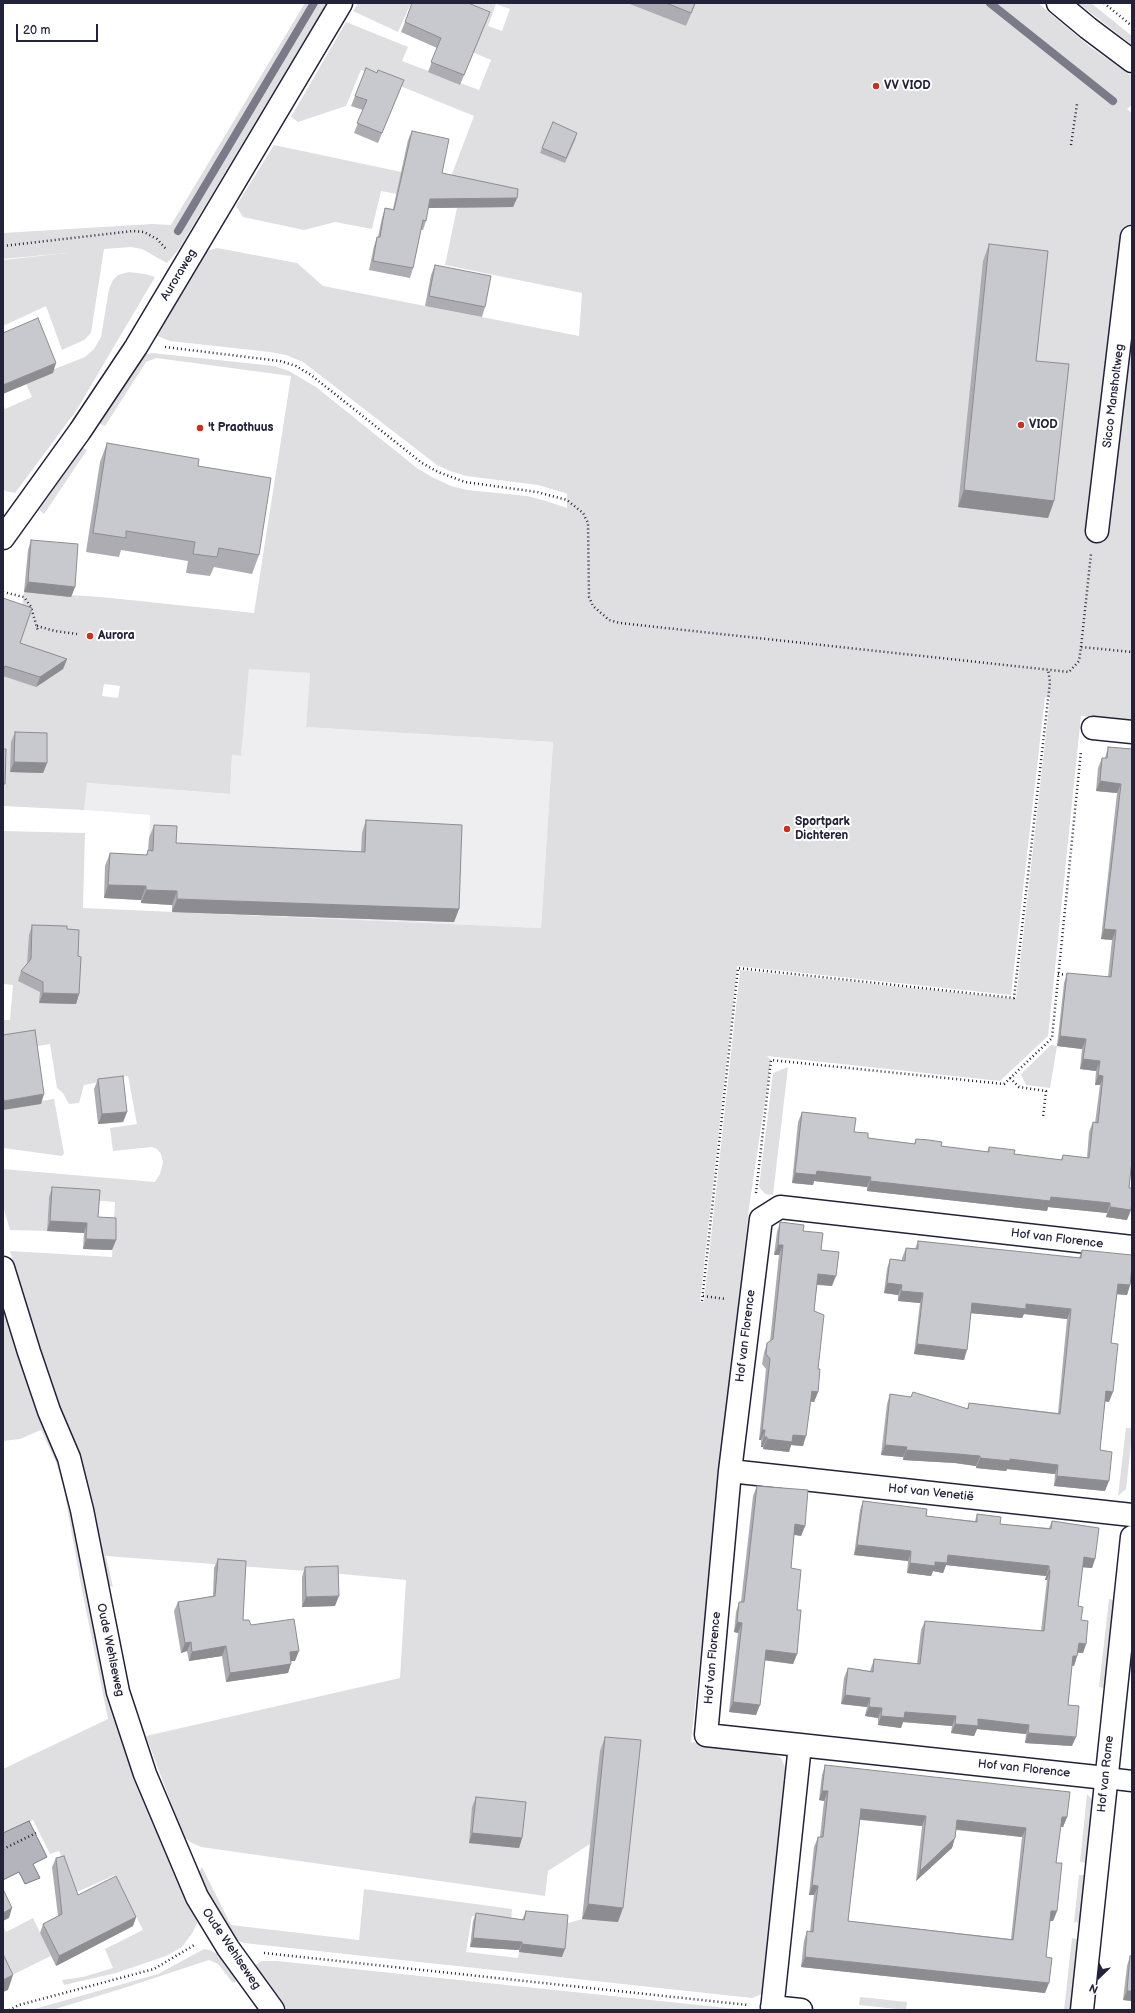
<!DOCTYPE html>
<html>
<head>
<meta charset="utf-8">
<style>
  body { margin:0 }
  #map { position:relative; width:1135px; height:2013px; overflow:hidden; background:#fff; font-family:"Balsamiq Sans",sans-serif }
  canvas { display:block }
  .frame { position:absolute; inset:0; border:4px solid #22223b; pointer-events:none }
  .north { position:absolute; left:1079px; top:1957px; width:40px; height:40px; -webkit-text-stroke:3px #fff; paint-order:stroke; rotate:205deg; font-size:11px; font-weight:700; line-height:16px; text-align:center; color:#22223b }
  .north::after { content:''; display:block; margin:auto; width:14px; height:18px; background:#22223b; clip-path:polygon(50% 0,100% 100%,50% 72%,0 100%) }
  .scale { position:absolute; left:16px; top:24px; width:82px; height:18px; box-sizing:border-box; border:2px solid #22223b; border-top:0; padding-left:5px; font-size:12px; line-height:14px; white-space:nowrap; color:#22223b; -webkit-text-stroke:3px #fff; paint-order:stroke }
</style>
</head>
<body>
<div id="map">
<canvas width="1135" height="2013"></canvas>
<div class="frame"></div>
<div class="north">N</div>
<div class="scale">20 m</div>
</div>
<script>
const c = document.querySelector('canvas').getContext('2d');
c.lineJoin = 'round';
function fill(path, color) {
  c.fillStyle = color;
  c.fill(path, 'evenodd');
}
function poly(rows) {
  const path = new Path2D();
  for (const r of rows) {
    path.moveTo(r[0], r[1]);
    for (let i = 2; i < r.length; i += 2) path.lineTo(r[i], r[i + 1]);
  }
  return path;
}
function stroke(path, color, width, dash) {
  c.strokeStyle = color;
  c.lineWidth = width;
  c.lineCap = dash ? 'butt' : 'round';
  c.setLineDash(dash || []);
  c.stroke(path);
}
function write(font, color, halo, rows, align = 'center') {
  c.font = font + ' "Balsamiq Sans",sans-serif';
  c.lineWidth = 4;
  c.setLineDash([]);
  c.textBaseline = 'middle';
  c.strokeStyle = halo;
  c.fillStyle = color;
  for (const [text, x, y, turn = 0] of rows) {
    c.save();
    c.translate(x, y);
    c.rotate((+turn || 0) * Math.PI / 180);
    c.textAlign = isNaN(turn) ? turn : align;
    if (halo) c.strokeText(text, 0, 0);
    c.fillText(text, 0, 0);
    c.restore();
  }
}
const built = poly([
  [249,668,310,673,306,727,553,742,541,928,172,912,172,840,149,838,150,815,84,810,86,783,230,794,232,755,241,756]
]);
const green = poly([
  [305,3,327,3,179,249,167,263,142,249,131,247,104,249,91,333,84,340,62,350,46,306,3,326,3,260,67,253,3,259,3,233,153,224,171,225],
  [358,3,411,3,398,32,353,11],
  [448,3,627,3,686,26,696,3,1038,3,1089,46,1132,76,1132,105,1127,109,1132,113,1132,721,1081,716,1048,1036,1000,1081,767,1056,771,1060,749,1208,691,1742,769,1752,781,1758,785,1767,786,1777,762,1994,752,1998,244,1943,234,1939,197,1875,202,1867,231,1925,359,1940,364,1889,512,1909,511,1922,472,1916,466,1952,518,1958,519,1952,562,1957,565,1924,582,1919,618,1922,590,1844,548,1871,545,1896,201,1847,190,1842,183,1835,146,1736,400,1678,406,1580,320,1572,106,1556,113,1587,107,1585,78,1458,42,1356,10,1251,112,1257,115,1202,49,1197,47,1231,10,1230,3,1206,3,1169,155,1182,160,1174,163,1162,161,1154,157,1149,152,1147,113,1151,110,1128,137,1124,128,1076,84,1085,79,1103,69,1104,63,1093,57,1088,50,1044,32,1047,41,1101,54,1099,64,1153,62,1156,3,1148,3,1020,10,1020,13,985,3,984,3,831,85,833,83,908,541,928,553,742,306,727,310,673,249,669,241,756,232,755,230,794,87,783,84,810,3,806,3,651,21,615,24,592,101,597,254,613,291,376,156,358,146,362,105,426,100,424,143,355,152,353,274,366,289,371,316,387,417,468,432,477,451,486,467,490,527,496,546,501,567,508,567,494,565,493,538,485,466,476,450,471,437,465,303,362,286,355,270,352,170,341,155,335,207,251,217,248,297,263,323,286,579,336,582,293,445,265,462,184,449,182,474,116,361,70,346,106,298,122,291,117,346,22,408,47,402,61,479,90,491,60,451,43],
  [496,4,510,9,502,31,488,26],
  [104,684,120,686,118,698,102,696],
  [1045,697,1050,698,1016,999,740,970,704,1302,700,1302,737,966,1011,995],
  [1078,3,1091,3,1132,36,1132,45],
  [274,145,425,177,419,198,381,191,372,229,335,222,304,230,243,217,236,206],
  [129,272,145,274,155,277,76,411,15,493,5,491,3,489,3,404,5,409,32,397,26,384,52,370,85,357,94,349,101,337,109,289,113,280,118,275],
  [83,448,87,450,44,514,39,510],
  [1051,1045,1057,1046,1050,1088,1026,1085,1021,1074],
  [788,1067,773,1195,765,1194,759,1187,773,1073],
  [3,1303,62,1468,71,1501,112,1709,152,1822,195,1914,197,1923,193,1932,182,1947,166,1956,116,1973,64,1985,62,1980,83,1977,113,1968,105,1949,143,1930,115,1875,77,1892,59,1851,50,1854,33,1820,3,1833,3,1769,108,1719,81,1585,64,1490,56,1462,41,1430,20,1439,3,1441],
  [1126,1428,1132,1428,1132,1436,1126,1489,1118,1496],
  [1109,1599,1114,1600,1105,1688,1099,1687],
  [1087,1794,1093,1800,1086,1863,1080,1862],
  [1079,1875,1085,1875,1080,1923,1074,1922],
  [33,1918,51,1956,6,1978,3,1972,3,1925,6,1932],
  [1072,1938,1079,1939,1071,2010,1064,2010],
  [204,1949,210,1950,218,1954,238,1980,233,1983,218,1964,209,1960,124,1988,52,2010,31,2010,158,1974],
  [262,1961,277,1961,746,2010,285,2010,252,1967],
  [860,1997,907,2002,906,2010,859,2005]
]);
const water = poly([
  [29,1821,47,1857,33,1864,40,1878,25,1884,19,1872,3,1880,3,1833,29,1821]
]);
const stream = poly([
  [990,3,1113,101],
  [178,231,314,3]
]);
const path = poly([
  [1104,3,1132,26],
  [1071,145,1077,104],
  [3,246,133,231,144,232,157,239,166,249],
  [165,347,280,361,296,366,311,375,422,463,438,472,465,482,537,492,567,500,583,513,588,523,589,597,593,606,609,620,620,623,1069,672,1079,661,1081,647,1132,652],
  [3,592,24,597,31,607,38,631],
  [37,626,55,631,77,634],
  [1081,647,1091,554],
  [1058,974,1070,975],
  [1010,1078,1019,1087,1046,1091,1043,1117],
  [756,1193,771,1060,1004,1084,1052,1038,1081,751],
  [703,1296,726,1299],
  [702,1301,738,968,1014,998,1050,682,1048,669],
  [3,1849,36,1833],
  [264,1953,748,2005],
  [9,2010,19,2005,154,1969,196,1944]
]);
const pedestrian = poly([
  [1106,1778,1132,1781]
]);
const minor = poly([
  [1097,531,1132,237],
  [3,538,80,431,136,347,341,3],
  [1093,728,1132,732],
  [3,1268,29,1352,49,1411,69,1458,82,1510,118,1692,145,1774,197,1897,228,1948,273,2010],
  [730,1471,1132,1515],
  [800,1745,1106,1778],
  [772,2007,801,2010],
  [772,2010,800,1745,706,1735,730,1471,761,1219,780,1207,1132,1247]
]);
const tertiary = poly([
  [1058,3,1088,28,1132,61],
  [1082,2010,1132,1537]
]);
const wall = poly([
  [627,3,696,3,686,26],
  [405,22,486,22,460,85,428,72,437,48,401,32],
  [400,90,378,143,354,133,363,110,351,106,355,96],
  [412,131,442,173,517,198,513,207,428,208,426,221,423,230,421,230,413,268,410,278,369,270,374,246,377,237,378,237,382,218,385,208,393,209,408,140],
  [576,138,565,163,540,153,542,148],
  [989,244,1036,361,1054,501,1048,518,958,507,983,261],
  [435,265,485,307,482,317,425,306,431,275],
  [107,443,198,466,259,555,252,574,214,567,210,576,186,573,188,561,121,550,119,557,86,552,100,462],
  [31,540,75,587,71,597,24,592,28,550],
  [3,598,20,643,67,659,63,669,36,687,3,676],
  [15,732,47,763,43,773,10,772,11,742],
  [1108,747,1132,749,1129,1188,1127,1220,1106,1217,1107,1213,1048,1207,1047,1211,867,1191,867,1187,814,1181,813,1185,792,1183,798,1122,802,1112,854,1132,868,1138,914,1144,916,1139,941,1146,987,1152,989,1147,1014,1154,1061,1160,1063,1155,1087,1158,1089,1132,1093,1122,1095,1123,1100,1085,1095,1085,1096,1071,1080,1069,1082,1049,1057,1046,1064,983,1067,973,1108,977,1112,940,1101,939,1117,793,1096,791,1098,768,1102,758,1105,758],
  [366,820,459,909,454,922,172,912,172,905,141,903,141,900,104,898,105,866,110,853,146,855,148,850,148,851,149,838,154,825,176,843,361,852,362,833],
  [32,925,67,929,78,956,79,994,76,1004,39,1003,40,992,18,981,21,971,27,964,29,935],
  [98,1079,127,1112,123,1122,98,1124,94,1089],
  [52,1187,98,1217,116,1240,112,1250,83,1249,84,1233,47,1231,49,1197],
  [780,1222,803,1231,821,1250,832,1286,817,1285,814,1311,818,1369,818,1392,814,1402,811,1401,803,1446,791,1445,789,1452,763,1449,763,1447,761,1447,761,1440,759,1440,766,1369,762,1364,764,1353,767,1343,770,1341,779,1255,774,1255,777,1232],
  [918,1241,1079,1258,1082,1250,1130,1285,1127,1295,1117,1294,1111,1343,1109,1402,1105,1401,1100,1450,1105,1491,1054,1486,1055,1474,1007,1469,1006,1471,976,1468,976,1466,955,1463,903,1460,903,1457,881,1455,887,1404,890,1394,967,1409,969,1403,1058,1413,1067,1319,1024,1314,1022,1318,971,1313,964,1360,914,1354,920,1303,898,1301,898,1295,884,1293,887,1269,890,1259,902,1260,902,1258,906,1248,915,1249],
  [757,1486,805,1526,801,1536,794,1535,791,1568,797,1610,797,1654,793,1664,765,1660,756,1715,729,1712,738,1633,734,1632,736,1612,739,1602,741,1602,753,1496],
  [863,1501,926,1516,975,1521,977,1514,1000,1524,1049,1528,1052,1521,1095,1559,1092,1568,1082,1567,1078,1606,1086,1644,1083,1653,1078,1653,1074,1666,1072,1665,1068,1705,1072,1746,1025,1743,1026,1734,977,1729,974,1736,951,1733,952,1726,903,1722,901,1728,878,1725,878,1718,865,1716,867,1707,841,1704,844,1678,848,1668,870,1671,874,1659,917,1664,921,1630,925,1621,1041,1631,1047,1580,1045,1580,1046,1576,946,1565,943,1573,933,1571,931,1576,907,1573,908,1561,854,1555,860,1510],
  [218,1559,243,1620,251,1625,295,1661,291,1661,288,1673,226,1682,222,1656,189,1661,187,1651,181,1653,174,1611,178,1602,213,1596,214,1568],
  [305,1567,335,1606,302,1607,302,1577],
  [605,1737,618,1922,582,1919,600,1751],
  [825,1765,1067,1817,1063,1827,1060,1827,1056,1863,1057,1911,1053,1921,1050,1921,1046,1957,1045,1993,801,1967,804,1941,807,1931,810,1932,814,1895,809,1895,814,1847,818,1837,820,1837,824,1801,819,1800,822,1775],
  [860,1820,922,1826,916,1881,952,1848,956,1830,1022,1837,1011,1939,848,1921],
  [476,1797,522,1838,519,1848,469,1843,472,1807],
  [56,1858,78,1895,136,1917,133,1926,56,1966,40,1933,43,1924,58,1916,52,1867],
  [526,1911,562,1957,519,1952,519,1950,470,1947,473,1921,476,1913,522,1920],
  [1130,1956,1132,1956,1132,2010,1131,2010,1132,2001,1123,2000,1127,1966]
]);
const shadedWall = poly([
  [517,198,513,207,427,208,430,199],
  [56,363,53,373,3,394,3,385],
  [964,490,1054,501,1048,518,958,507],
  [28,582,75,587,71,597,24,592],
  [67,659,63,669,36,687,40,677],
  [14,762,47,763,43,773,10,772],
  [1100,781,1121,784,1117,793,1096,791],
  [108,885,146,886,141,900,104,898],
  [146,890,177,891,172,905,141,903],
  [177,899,459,909,454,922,172,912],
  [1104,929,1116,930,1112,940,1101,939],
  [43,993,79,994,76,1004,39,1003],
  [1060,1036,1086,1039,1082,1049,1057,1046],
  [1083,1059,1100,1061,1096,1071,1080,1069],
  [1098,1075,1103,1076,1100,1085,1095,1085],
  [44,1094,41,1104,3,1110,3,1103,4,1101],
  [127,1112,123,1122,98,1124,102,1114],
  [817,1171,871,1177,867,1187,814,1181,813,1185,792,1183,795,1173],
  [870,1181,1051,1197,1110,1203,1107,1213,1048,1207,1047,1211,867,1191],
  [1110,1207,1131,1210,1127,1220,1106,1217],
  [50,1221,87,1223,84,1233,47,1231],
  [86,1239,116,1240,112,1250,83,1249],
  [778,1245,783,1245,779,1255,774,1255],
  [818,1274,836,1276,832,1286,814,1284],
  [887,1283,902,1285,898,1295,884,1293],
  [1118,1284,1130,1285,1127,1295,1114,1294],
  [901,1291,923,1293,920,1303,898,1301],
  [972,1303,1026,1304,1071,1309,1067,1319,1024,1314,1022,1318,969,1313],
  [917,1344,967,1350,964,1360,914,1354],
  [812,1391,818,1392,814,1402,808,1401],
  [1106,1391,1113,1392,1109,1402,1102,1401],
  [762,1430,765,1430,761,1440,759,1440],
  [793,1435,806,1436,803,1446,791,1445,789,1452,763,1449,767,1439],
  [764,1437,767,1437,763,1447,761,1447],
  [885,1445,907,1447,903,1457,881,1455],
  [906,1450,958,1454,980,1456,976,1466,955,1463,903,1460],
  [980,1458,1010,1459,1058,1465,1055,1474,1007,1469,1006,1471,976,1468],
  [1057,1476,1109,1481,1105,1491,1054,1486],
  [795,1524,805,1526,801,1536,792,1534],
  [857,1545,911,1551,908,1561,854,1555],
  [948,1555,1049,1566,1046,1576,946,1565,943,1573,933,1571,931,1576,907,1573,910,1563,935,1562],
  [1084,1557,1095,1559,1092,1568,1080,1567],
  [1049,1570,1050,1570,1047,1580,1045,1580],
  [339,1596,335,1606,302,1607,306,1597],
  [737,1622,742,1623,738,1633,734,1632],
  [191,1642,187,1651,181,1653,185,1643],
  [1079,1643,1086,1644,1083,1653,1075,1652],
  [226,1646,222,1656,189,1661,192,1652],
  [766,1650,797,1654,793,1664,762,1660],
  [299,1651,295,1661,287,1661,290,1652],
  [1073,1656,1077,1656,1074,1666,1069,1665],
  [291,1664,288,1673,226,1682,230,1673],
  [845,1695,870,1698,867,1707,841,1704],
  [733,1702,760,1705,756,1715,729,1712],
  [869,1707,882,1708,878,1718,865,1716],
  [905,1712,956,1716,952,1726,903,1722,901,1728,878,1725,881,1716],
  [978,1719,1029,1725,1026,1734,977,1729,974,1736,951,1733,955,1724],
  [1028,1733,1076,1737,1072,1746,1025,1743],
  [822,1791,828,1791,824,1801,819,1800],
  [861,1809,926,1816,922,1826,857,1819],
  [1062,1817,1067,1817,1063,1827,1058,1826],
  [957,1820,1026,1828,1022,1837,953,1829],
  [472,1833,522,1838,519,1848,469,1843],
  [955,1838,952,1848,916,1881,920,1871],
  [812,1885,818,1886,814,1895,809,1895],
  [588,1904,623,1908,618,1922,582,1919],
  [12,1908,9,1918,3,1921,3,1913],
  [1051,1911,1057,1911,1053,1921,1048,1921],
  [136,1917,133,1926,56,1966,59,1956],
  [473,1938,522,1942,519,1950,470,1947],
  [522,1944,565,1949,562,1957,519,1952],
  [805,1957,1049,1983,1045,1993,801,1967],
  [13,1975,8,1990,3,1992,3,1980],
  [1127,1991,1132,1991,1132,2001,1123,2000]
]);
const building = poly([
  [412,3,468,3,490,12,464,75,431,62,441,38,405,22,412,3],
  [666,3,695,3,691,13,666,3],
  [366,68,377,73,378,70,404,80,382,133,357,123,367,100,355,96,366,68],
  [553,122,577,133,566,158,542,148,553,122],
  [412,131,449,139,442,173,518,189,517,198,430,199,426,221,423,220,413,268,373,261,377,237,380,237,385,208,394,210,412,131],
  [989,244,1048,251,1036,361,1069,364,1054,501,964,490,989,244],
  [435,265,491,276,485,307,429,296,435,265],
  [38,318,56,363,3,385,3,333,38,318],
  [107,443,199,459,198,466,271,478,259,555,219,548,217,557,193,554,195,542,126,531,126,538,93,533,107,443],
  [31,540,78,544,75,587,28,582,31,540],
  [3,598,32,608,20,643,67,659,40,677,5,666,3,672,3,598],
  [15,732,47,733,47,763,14,762,15,732],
  [1108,747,1132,749,1132,1160,1129,1188,1132,1188,1132,1200,1131,1210,1110,1207,1110,1203,1051,1197,1050,1201,870,1181,871,1177,817,1171,816,1175,795,1173,802,1112,856,1118,854,1132,868,1133,868,1138,915,1144,916,1139,929,1140,942,1142,941,1146,989,1152,989,1147,1015,1150,1014,1154,1062,1160,1063,1155,1089,1158,1093,1122,1098,1123,1103,1076,1098,1075,1100,1061,1083,1059,1086,1039,1060,1036,1067,973,1111,977,1116,930,1104,929,1121,784,1100,781,1102,758,1107,758,1108,747],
  [3,749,6,749,5,784,3,784,3,749],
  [366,820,462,825,459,909,177,899,177,891,146,890,146,886,108,885,110,853,147,855,148,850,153,851,154,825,177,826,176,843,365,852,366,820],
  [32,925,67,926,67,929,79,930,78,956,81,957,79,994,43,993,43,982,21,971,31,959,32,925],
  [35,1030,44,1094,4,1101,3,1095,3,1035,35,1030],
  [123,1076,127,1112,102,1114,98,1079,123,1076],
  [52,1187,100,1190,98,1217,116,1218,116,1240,86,1239,87,1223,50,1221,52,1187],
  [780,1222,804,1225,803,1231,823,1233,821,1250,839,1252,836,1276,818,1274,814,1311,824,1315,818,1369,820,1369,818,1392,812,1391,806,1436,793,1435,792,1442,767,1439,767,1437,764,1437,765,1430,762,1430,770,1359,766,1354,767,1343,773,1339,783,1245,778,1245,780,1222],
  [918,1241,1081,1258,1082,1250,1132,1255,1132,1267,1130,1285,1118,1284,1111,1343,1118,1344,1113,1392,1106,1391,1100,1450,1112,1452,1109,1481,1057,1476,1058,1465,1010,1459,1010,1461,980,1458,980,1456,958,1454,906,1450,907,1447,885,1445,890,1394,911,1397,913,1392,968,1409,969,1403,1060,1414,1071,1309,1026,1304,1026,1309,972,1303,967,1350,917,1344,923,1293,901,1291,902,1285,887,1283,890,1259,905,1261,906,1248,918,1249,918,1241],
  [757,1486,808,1490,805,1526,795,1524,791,1568,801,1570,797,1610,801,1610,797,1654,766,1650,760,1705,733,1702,742,1623,737,1622,739,1602,744,1602,757,1486],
  [863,1501,927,1509,926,1516,977,1522,977,1514,1001,1517,1000,1524,1051,1529,1052,1521,1099,1528,1095,1559,1084,1557,1078,1606,1083,1607,1081,1620,1088,1621,1086,1644,1079,1643,1077,1656,1073,1656,1068,1705,1079,1706,1076,1737,1028,1733,1029,1725,978,1719,978,1726,955,1724,956,1716,905,1712,904,1718,881,1716,882,1708,869,1707,870,1698,845,1695,848,1668,873,1672,874,1659,920,1664,925,1621,1044,1631,1050,1570,1049,1570,1049,1566,948,1555,947,1563,935,1562,935,1566,910,1563,911,1551,857,1545,863,1501],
  [218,1559,246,1561,243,1620,249,1620,251,1625,294,1619,299,1651,290,1652,291,1664,230,1673,226,1646,192,1652,191,1642,185,1643,178,1602,215,1596,218,1559],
  [338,1566,339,1596,306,1597,305,1567,338,1566],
  [605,1737,641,1740,623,1908,588,1904,605,1737],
  [825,1765,1070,1792,1067,1817,1062,1817,1056,1863,1062,1863,1057,1911,1051,1911,1046,1957,1052,1958,1049,1983,805,1957,807,1931,813,1932,815,1909,818,1886,812,1885,818,1837,823,1837,828,1791,822,1791,825,1765],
  [861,1809,926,1816,920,1871,955,1838,957,1820,1026,1828,1013,1940,848,1921,861,1809],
  [476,1797,526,1802,522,1838,472,1833,476,1797],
  [64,1856,78,1895,116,1876,136,1917,59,1956,43,1924,62,1914,56,1858,64,1856],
  [3,1889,12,1908,3,1913,3,1889],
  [526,1911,568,1915,565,1949,522,1944,522,1942,473,1938,476,1913,524,1920,526,1911],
  [3,1954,13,1975,3,1980,3,1954],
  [1130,1956,1132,1956,1132,1991,1127,1991,1130,1956]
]);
const markers = [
  [876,86,4,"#c8321e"],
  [1021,425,4,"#c8321e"],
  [200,428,4,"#c8321e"],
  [90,636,4,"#c8321e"],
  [787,829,4,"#c8321e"]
];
const poiNames = [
  ["VV VIOD",884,86],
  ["VIOD",1029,425],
  ["'t Praothuus",208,428],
  ["Aurora",98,636],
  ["Sportpark",795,822],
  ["Dichteren",795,836]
];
const streetNames = [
  ["Auroraweg",179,275,-59],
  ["Sicco Mansholtweg",1114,396,-83],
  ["Hof van Florence",1057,1239,7],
  ["Hof van Florence",746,1336,-83],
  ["Hof van Venetië",931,1493,6],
  ["Oude Wehlseweg",110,1650,78],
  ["Hof van Florence",713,1658,-85],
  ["Hof van Florence",1024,1769,6],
  ["Hof van Rome",1106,1774,-84],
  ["Oude Wehlseweg",231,1949,56]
];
fill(built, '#eeeef1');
fill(green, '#dfdfe2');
fill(water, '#b4b4bc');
stroke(water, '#7a7a88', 1);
stroke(stream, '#7a7a88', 8);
stroke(pedestrian, '#22223b', 23);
stroke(minor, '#22223b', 25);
stroke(tertiary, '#22223b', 25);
stroke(path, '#22223b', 2.5, [1, 3]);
stroke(pedestrian, '#fff', 20);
stroke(minor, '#fff', 22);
stroke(tertiary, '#fff', 22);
fill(wall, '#acacb2');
fill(shadedWall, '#8c8c91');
fill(building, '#c8c8cf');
stroke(building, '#8c8c91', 1);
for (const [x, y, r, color] of markers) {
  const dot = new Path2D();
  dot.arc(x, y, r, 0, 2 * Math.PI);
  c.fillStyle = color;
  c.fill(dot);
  stroke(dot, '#fff', 1.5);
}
write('bold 12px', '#22223b', '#fff', poiNames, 'left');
write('12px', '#22223b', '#fff', streetNames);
</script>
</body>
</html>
